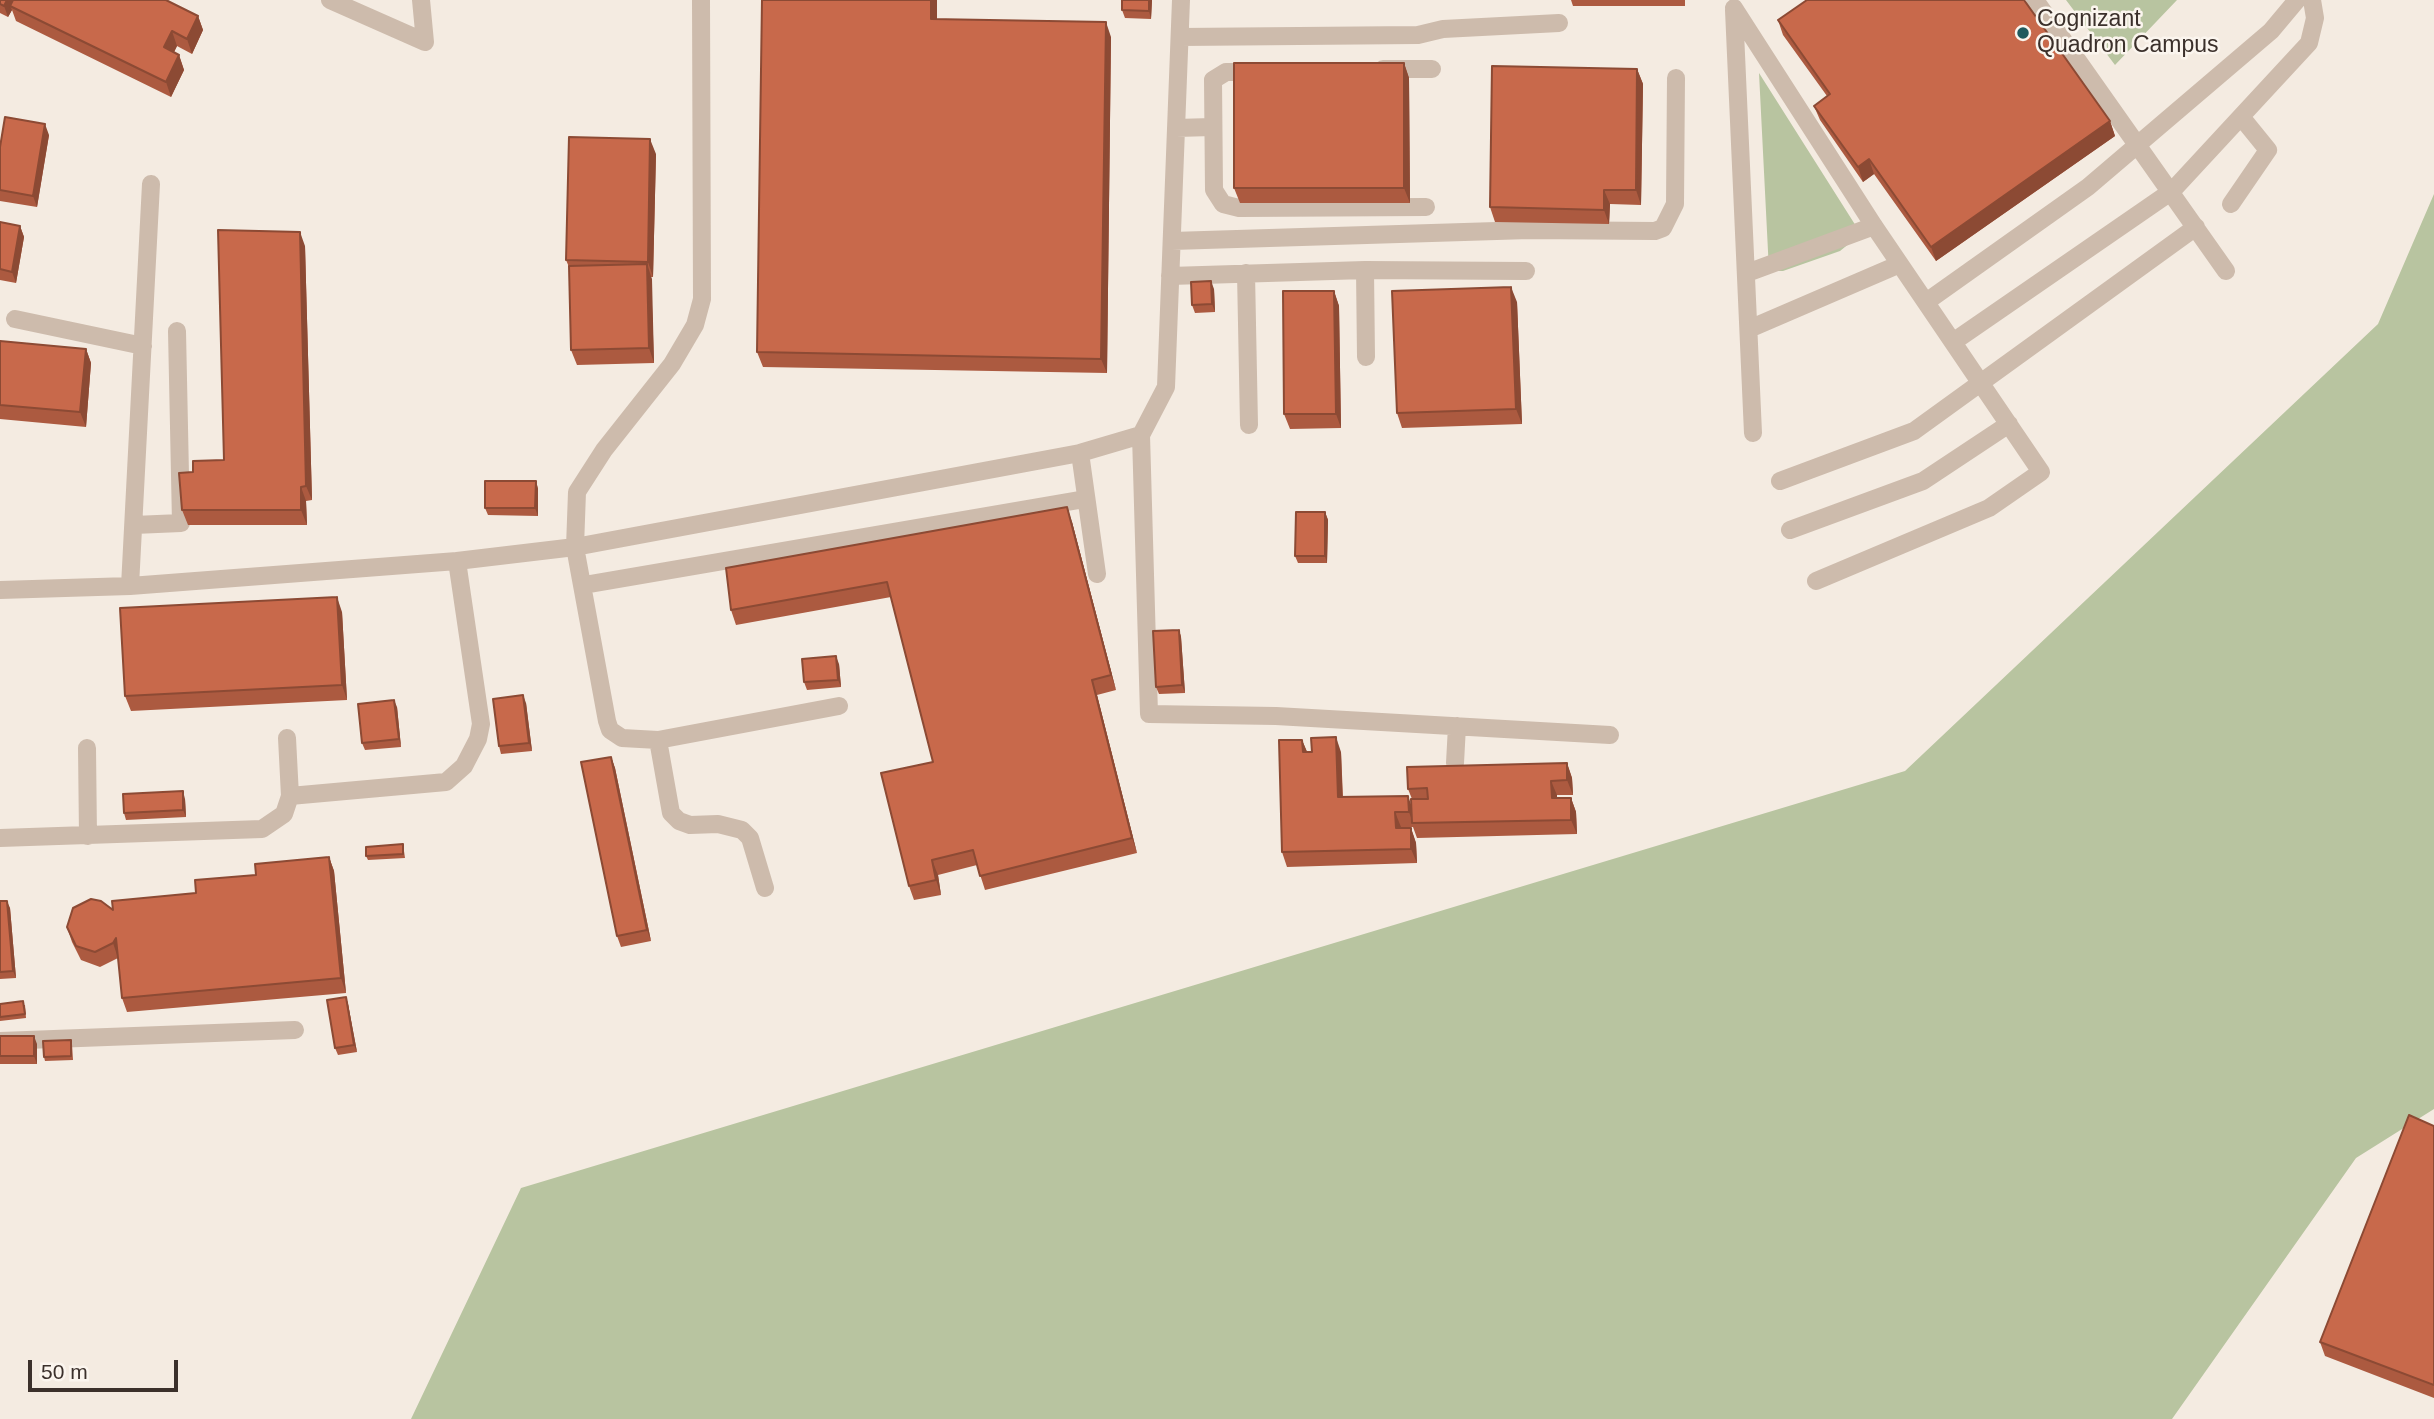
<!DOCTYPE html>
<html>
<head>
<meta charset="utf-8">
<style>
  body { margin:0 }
  #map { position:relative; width:2434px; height:1419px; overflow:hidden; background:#f4ebe1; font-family:Arial,sans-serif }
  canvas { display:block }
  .scale { position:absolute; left:28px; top:1360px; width:150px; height:32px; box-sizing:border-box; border:4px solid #3b302b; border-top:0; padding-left:9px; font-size:21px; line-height:24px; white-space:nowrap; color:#3b302b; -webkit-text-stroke:5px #fbf5ee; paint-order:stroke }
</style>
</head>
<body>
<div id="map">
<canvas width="2434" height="1419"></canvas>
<div class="scale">50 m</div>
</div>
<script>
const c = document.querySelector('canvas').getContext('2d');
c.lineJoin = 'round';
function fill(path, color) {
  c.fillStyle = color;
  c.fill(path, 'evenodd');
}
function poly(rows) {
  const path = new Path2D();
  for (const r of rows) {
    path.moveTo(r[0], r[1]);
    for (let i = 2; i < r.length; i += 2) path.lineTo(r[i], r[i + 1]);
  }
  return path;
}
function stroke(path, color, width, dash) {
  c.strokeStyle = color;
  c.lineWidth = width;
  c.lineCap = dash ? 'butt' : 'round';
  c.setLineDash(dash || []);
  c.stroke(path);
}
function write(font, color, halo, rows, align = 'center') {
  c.font = font + ' Arial,sans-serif';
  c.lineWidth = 5;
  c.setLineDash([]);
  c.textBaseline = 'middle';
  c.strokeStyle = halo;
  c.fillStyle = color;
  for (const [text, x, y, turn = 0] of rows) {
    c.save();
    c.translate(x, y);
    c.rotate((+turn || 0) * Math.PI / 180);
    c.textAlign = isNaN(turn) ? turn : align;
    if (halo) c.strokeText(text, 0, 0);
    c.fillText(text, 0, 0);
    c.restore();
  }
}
const green = poly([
  [2066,0,2177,0,2115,65],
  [1759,73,1861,234,1840,251,1783,271,1769,271],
  [2434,194,2434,1109,2356,1158,2172,1419,411,1419,521,1188,1905,771,2378,324]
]);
const minor = poly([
  [330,0,425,42,421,0],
  [701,0,702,299,695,325,672,364,604,450,577,492,575,547,607,721,610,730,622,738,658,740,839,706],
  [2035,0,2226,271],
  [1734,8,1874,226,2041,472,1989,508,1816,581],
  [1734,10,1753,433],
  [1180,37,1418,35,1443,29,1559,23],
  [1383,69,1432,69],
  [1257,72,1226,72,1213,80,1214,190,1223,204,1239,208,1426,207],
  [1176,128,1212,127],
  [2231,204,2268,150,2242,118],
  [1172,241,1529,230,1655,231,1663,228,1675,204,1676,78],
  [1365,270,1366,357],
  [1246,273,1249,425],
  [1747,273,1874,226],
  [1170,276,1365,270,1526,271],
  [1926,302,2088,187,2271,31,2297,0],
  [15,319,143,346],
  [1749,329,1900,264],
  [1953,342,2172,191,2309,43,2315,18,2312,0],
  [1141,435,1149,714,1276,716,1610,735],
  [1080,453,1097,574],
  [1780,481,1914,431,2196,227],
  [134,525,181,523,177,331],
  [1790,530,1923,481,2009,424],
  [584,585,1085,499],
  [130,586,151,184],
  [0,590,130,586,457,561,575,547,1080,453,1141,435,1166,387,1181,0],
  [658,740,671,813,679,821,690,825,718,824,742,830,750,838,765,888],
  [87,748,88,836],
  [1455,763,1457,726],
  [290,796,446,782,464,766,478,739,481,724,457,561],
  [0,838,262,829,284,814,290,796,287,738],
  [0,1041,295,1030]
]);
const wall = poly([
  [0,0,198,16,203,30,192,54,177,46,174,52,179,55,184,70,171,97,16,21,12,10,8,17,0,13],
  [762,0,937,0,937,19,1111,37,1107,373,763,367,757,352],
  [1152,0,1151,19,1125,18,1122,10],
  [1571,0,1685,0,1685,6,1573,6],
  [1778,20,2110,121,2115,136,1936,261,1874,174,1863,182,1820,120,1814,106,1827,96,1783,35],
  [1404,63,1409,78,1410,203,1240,203,1234,188],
  [1637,69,1643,84,1641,205,1610,204,1609,224,1495,222,1490,207],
  [49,135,37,207,0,201,0,147],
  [656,154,653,277,651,277,654,363,577,365,571,350,569,267,566,260],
  [0,222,20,226,24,237,16,283,0,280],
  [305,246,312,500,306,501,307,525,188,525,182,510,193,472,224,460],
  [1214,289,1215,312,1195,313,1192,305],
  [1334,291,1339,306,1341,428,1290,429,1284,414],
  [1517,302,1522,424,1402,428,1397,413],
  [0,341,86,349,91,363,86,427,0,419],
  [536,481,538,489,538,516,488,515,485,508],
  [1325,512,1328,520,1327,563,1298,563,1295,556],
  [1072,522,1116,690,1097,695,1137,853,985,890,977,865,938,875,941,895,914,900,909,886,933,762,891,597,736,625,731,610],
  [342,612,347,700,131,711,125,696],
  [1179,630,1181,637,1185,693,1159,694,1156,687],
  [839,664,841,687,807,690,804,682],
  [526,703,532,751,501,754,499,746],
  [397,707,401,747,365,750,362,743],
  [1302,740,1307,752,1341,752,1343,797,1411,804,1412,799,1408,789,1567,763,1572,778,1573,795,1557,795,1557,798,1571,798,1576,812,1577,834,1417,838,1413,827,1401,827,1401,828,1411,828,1416,843,1417,863,1287,867,1282,852],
  [611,757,615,768,651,941,621,947,617,936],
  [185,799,186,817,126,820,124,813],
  [403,844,405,858,368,860,366,856],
  [329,857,334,871,346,993,127,1012,122,998,118,958,100,967,81,960,72,942,67,927,113,910,196,893],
  [0,901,10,908,16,978,0,979],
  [346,997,348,1004,357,1052,338,1055,335,1048],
  [0,1004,25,1005,26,1018,0,1021],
  [0,1036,37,1044,37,1064,0,1064],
  [72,1044,73,1060,45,1061,44,1057],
  [2434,1126,2434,1398,2325,1356,2320,1342]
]);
const shadedWall = poly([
  [7,0,17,0,10,6,12,10,8,17,4,6],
  [931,0,937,0,937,33,931,19],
  [1149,0,1152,0,1151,19,1149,11],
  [198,16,203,30,192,54,187,39],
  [1106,22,1111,37,1107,373,1101,359],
  [172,31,177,46,169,62,164,47],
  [179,55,184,70,171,97,166,82],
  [1404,63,1409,78,1410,203,1404,188],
  [1637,69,1643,84,1641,205,1636,190],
  [2110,121,2115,136,1936,261,1931,247],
  [45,124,49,135,37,207,33,196],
  [650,139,656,154,653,277,648,262],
  [1869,159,1874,174,1863,182,1858,167],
  [1604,190,1610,204,1609,224,1604,210],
  [20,226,24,237,16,283,12,272],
  [300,232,305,246,312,500,306,486],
  [647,264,652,279,654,363,649,348],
  [1211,281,1214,289,1215,312,1212,304],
  [1511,287,1517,302,1522,424,1516,409],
  [1334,291,1339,306,1341,428,1336,414],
  [86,349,91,363,86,427,80,412],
  [536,481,538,489,538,516,535,508],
  [301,487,306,501,307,525,301,510],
  [1067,507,1072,522,1116,690,1111,675],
  [1325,512,1328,520,1327,563,1325,556],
  [337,597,342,612,347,700,342,685],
  [1179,630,1181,637,1185,693,1182,685],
  [836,656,839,664,841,687,838,680],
  [1092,680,1097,695,1137,853,1132,838],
  [523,695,526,703,532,751,529,743],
  [394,700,397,707,401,747,399,739],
  [1336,737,1341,752,1343,812,1338,797],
  [1302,740,1308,754,1303,752],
  [611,757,615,768,651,941,647,930],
  [1567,763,1572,778,1573,795,1567,780],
  [1551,781,1557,795,1557,812,1552,798],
  [183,791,185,799,186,817,183,810],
  [1408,796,1413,810,1413,823,1409,812],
  [1571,798,1576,812,1577,834,1571,820],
  [1395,812,1401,827,1401,843,1396,828],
  [1411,828,1416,843,1417,863,1411,849],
  [329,857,334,871,346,993,341,978],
  [932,860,938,875,941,895,936,880],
  [7,901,10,908,16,978,13,971],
  [116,938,118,958,113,943],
  [346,997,348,1004,357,1052,354,1045],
  [34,1036,37,1044,37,1064,34,1056]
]);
const building = poly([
  [0,0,7,0,4,6,0,4,0,0],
  [13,0,166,0,198,16,187,39,172,31,164,47,179,55,166,82,10,6,13,0],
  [762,0,931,0,931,19,1106,22,1101,359,757,352,762,0],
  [1122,0,1149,0,1149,11,1122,10,1122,0],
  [1807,0,2024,0,2110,121,1931,247,1869,159,1858,167,1814,106,1830,94,1778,20,1807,0],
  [1234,63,1404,63,1404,188,1234,188,1234,63],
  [1492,66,1637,69,1636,190,1604,190,1604,210,1490,207,1492,66],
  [5,117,45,124,33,196,0,190,0,147,5,117],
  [569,137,650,139,648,262,566,260,569,137],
  [0,222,20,226,12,272,0,269,0,222],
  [218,230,300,232,306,486,301,487,301,510,182,510,179,473,193,472,193,461,224,460,218,230],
  [647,264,649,348,571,350,569,266,647,264],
  [1211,281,1212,304,1192,305,1191,282,1211,281],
  [1511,287,1516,409,1397,413,1392,291,1511,287],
  [1283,291,1334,291,1336,414,1284,414,1283,291],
  [0,341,86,349,80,412,0,405,0,341],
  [485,481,536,481,535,508,485,508,485,481],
  [1067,507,1111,675,1092,680,1132,838,980,876,973,850,932,860,936,880,909,886,881,773,933,762,887,582,731,610,726,568,1067,507],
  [1296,512,1325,512,1325,556,1295,556,1296,512],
  [337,597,342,685,125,696,120,608,337,597],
  [1179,630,1182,685,1156,687,1153,631,1179,630],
  [836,656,838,680,804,682,802,659,836,656],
  [523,695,529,743,499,746,493,699,523,695],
  [394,700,399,739,362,743,358,704,394,700],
  [1336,737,1338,797,1408,796,1409,812,1395,812,1396,828,1411,828,1411,849,1282,852,1279,740,1302,740,1303,752,1312,752,1311,738,1336,737],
  [611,757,647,930,617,936,581,762,611,757],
  [1567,763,1567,780,1551,781,1552,798,1571,798,1571,820,1412,823,1411,799,1428,799,1427,788,1408,789,1407,767,1567,763],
  [183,791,183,810,124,813,123,794,183,791],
  [403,844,403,854,366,856,366,847,403,844],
  [329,857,341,978,122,998,116,938,113,943,95,952,76,946,67,927,73,908,91,899,101,901,113,910,112,901,196,893,195,880,256,875,255,864,329,857],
  [0,901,7,901,13,971,0,972,0,901],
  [346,997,354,1045,335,1048,327,1000,346,997],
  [23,1001,25,1014,0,1017,0,1004,23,1001],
  [0,1036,34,1036,34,1056,0,1056,0,1036],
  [71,1040,71,1056,44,1057,43,1041,71,1040],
  [2409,1115,2434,1126,2434,1385,2320,1342,2409,1115]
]);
const markers = [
  [2023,33,7,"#1f5a5e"]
];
const poiNames = [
  ["Cognizant",2037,20],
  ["Quadron Campus",2037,46]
];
fill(green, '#b8c4a0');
stroke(minor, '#cdbbac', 18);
fill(wall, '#ac5a40');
fill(shadedWall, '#8c4a34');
fill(building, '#c8694b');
stroke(building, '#8c4a34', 2);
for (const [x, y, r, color] of markers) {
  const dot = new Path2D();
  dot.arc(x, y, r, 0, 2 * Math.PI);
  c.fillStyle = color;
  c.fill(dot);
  stroke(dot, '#fbf5ee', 2.5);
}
write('23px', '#3b302b', '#fbf5ee', poiNames, 'left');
</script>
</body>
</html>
